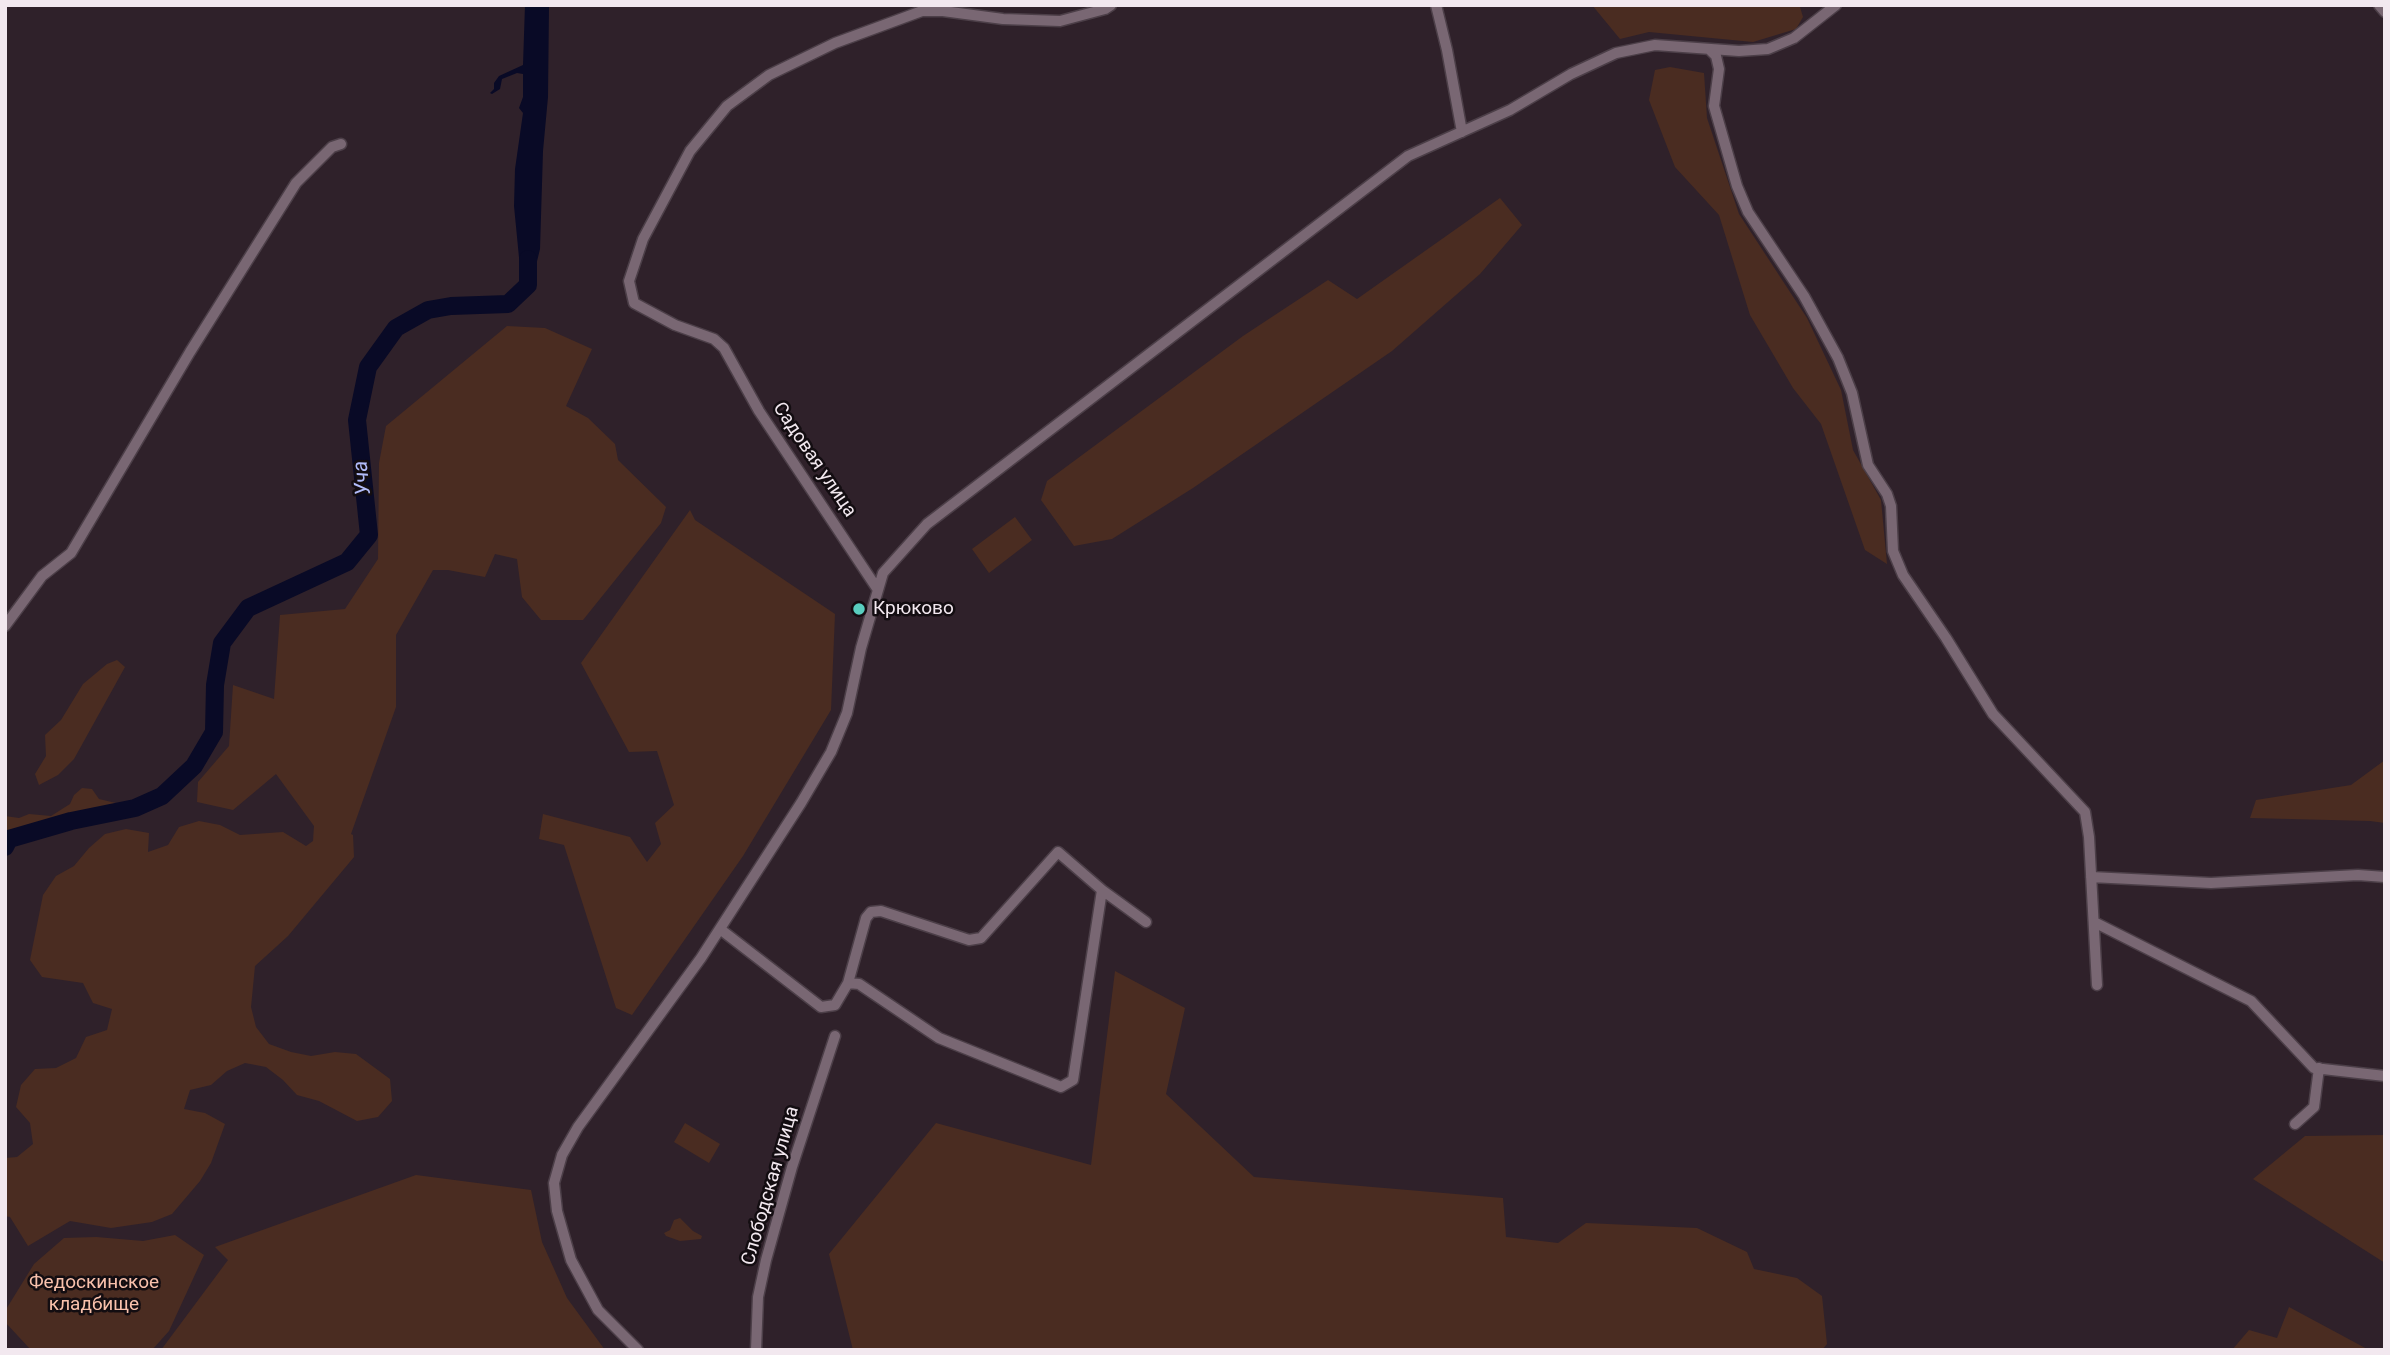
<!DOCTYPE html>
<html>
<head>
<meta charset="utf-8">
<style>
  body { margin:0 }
  #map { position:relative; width:2390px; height:1355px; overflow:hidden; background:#2f212a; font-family:Roboto,sans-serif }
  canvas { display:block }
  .frame { position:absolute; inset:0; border:7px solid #f2e8ef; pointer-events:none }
</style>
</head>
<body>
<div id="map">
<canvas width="2390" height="1355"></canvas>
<div class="frame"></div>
</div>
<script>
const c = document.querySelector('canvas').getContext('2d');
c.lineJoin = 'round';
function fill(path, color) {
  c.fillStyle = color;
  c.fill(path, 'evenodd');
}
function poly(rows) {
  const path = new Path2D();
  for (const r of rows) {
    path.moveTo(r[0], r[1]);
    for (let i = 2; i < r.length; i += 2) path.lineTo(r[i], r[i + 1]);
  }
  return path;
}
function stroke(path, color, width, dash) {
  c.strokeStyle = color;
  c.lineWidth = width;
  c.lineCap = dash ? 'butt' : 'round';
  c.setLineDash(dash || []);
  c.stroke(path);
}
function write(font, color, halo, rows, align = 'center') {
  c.font = font + ' Roboto,sans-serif';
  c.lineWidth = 5;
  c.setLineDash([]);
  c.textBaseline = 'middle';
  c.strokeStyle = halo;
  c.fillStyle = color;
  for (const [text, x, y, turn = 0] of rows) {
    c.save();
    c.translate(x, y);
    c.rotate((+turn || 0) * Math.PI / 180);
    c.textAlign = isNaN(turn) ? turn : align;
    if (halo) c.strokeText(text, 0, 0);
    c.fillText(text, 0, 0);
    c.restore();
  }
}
const green = poly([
  [1592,5,1778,5,1800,7,1803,17,1796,29,1753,42,1649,32,1620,39],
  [1670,67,1704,73,1707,118,1739,214,1807,318,1841,390,1853,450,1881,500,1887,564,1865,550,1821,424,1793,388,1750,315,1719,215,1675,167,1649,100,1655,70],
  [1500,198,1522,225,1480,274,1392,351,1193,488,1112,539,1074,546,1041,500,1047,481,1243,336,1328,280,1357,299],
  [507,326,545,328,592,349,566,406,588,418,615,444,618,460,666,507,661,523,583,620,541,620,522,597,517,559,495,554,485,577,448,570,433,570,396,635,396,707,351,834,353,835,354,857,288,936,255,966,251,1007,256,1027,269,1044,291,1052,311,1056,335,1052,356,1054,390,1079,392,1101,378,1117,357,1121,319,1101,297,1095,283,1080,266,1067,245,1063,227,1071,211,1085,190,1090,184,1109,205,1113,225,1124,211,1163,200,1181,172,1214,152,1222,111,1228,70,1221,28,1246,10,1217,5,1216,5,1158,17,1157,33,1144,30,1123,16,1107,21,1085,35,1069,56,1068,76,1058,86,1037,107,1030,112,1009,93,1003,83,983,42,977,30,960,43,895,56,876,74,866,89,848,105,834,126,829,149,833,148,852,168,845,179,827,199,821,220,825,240,835,283,832,306,846,313,841,314,826,276,774,233,810,197,802,198,782,229,746,233,685,274,699,280,615,345,609,378,559,379,463,386,426],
  [690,510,695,520,835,614,831,710,743,856,632,1015,616,1008,564,845,539,839,543,814,630,837,647,862,661,844,655,823,674,805,657,751,629,752,581,663],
  [1015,517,1032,540,989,573,972,549],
  [117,660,125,667,74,759,58,775,39,785,35,774,46,756,45,735,61,720,83,684,107,664],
  [2385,760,2385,823,2370,821,2250,818,2256,800,2351,785],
  [82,788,92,789,99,799,120,804,113,812,12,832,5,837,5,816,19,818,29,814,51,816,70,804,74,795],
  [1115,971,1185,1008,1166,1094,1254,1177,1503,1198,1506,1237,1558,1243,1586,1223,1697,1228,1747,1252,1754,1269,1797,1278,1822,1296,1827,1344,1822,1350,853,1350,829,1254,936,1123,1091,1165],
  [685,1123,720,1144,709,1163,674,1142],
  [2385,1135,2385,1263,2253,1179,2305,1136],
  [416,1175,531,1190,542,1242,567,1298,605,1350,161,1350,228,1260,215,1247],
  [680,1218,693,1231,702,1236,701,1239,680,1241,666,1236,664,1233,670,1230,674,1220],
  [175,1235,204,1255,169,1331,152,1350,31,1350,5,1322,5,1311,34,1264,64,1238,96,1237,143,1241],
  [2289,1307,2369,1350,2232,1350,2249,1330,2277,1338]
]);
const water = poly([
  [525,5,549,5,548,97,543,151,540,249,532,282,521,278,514,206,515,169,523,113,519,108,523,97,523,74,517,73,502,79,500,89,492,94,490,93,494,89,494,83,499,76,523,65]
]);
const river = poly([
  [5,847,9,839,71,821,135,808,162,796,194,766,214,732,215,685,222,643,248,608,347,562,369,535,357,420,368,367,396,328,428,310,451,306,508,304,528,285,528,259]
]);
const minor = poly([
  [1436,5,1447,50,1462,132],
  [2379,5,2385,12],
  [1709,49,1716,56,1719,69,1714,106,1737,186,1748,212,1804,296,1838,358,1852,393,1868,465,1887,494,1891,506,1893,551,1903,575,1946,638,1993,714,2085,812,2089,837,2097,985],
  [878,590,759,411,724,348,714,339,675,325,634,303,629,281,643,239,690,151,727,106,769,75,835,43,922,11,943,11,1003,19,1060,21,1105,9,1111,5],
  [5,626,42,576,71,553,190,352,296,183,332,147,341,144],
  [2091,877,2211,883,2358,875,2385,877],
  [2094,922,2251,1001,2314,1068,2385,1076],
  [720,929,821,1007,835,1005,848,983,859,984,939,1038,1061,1087,1073,1080,1102,890,1146,922],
  [848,983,866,918,871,912,881,911,969,940,981,938,1058,852,1102,890],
  [2295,1124,2314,1107,2319,1068],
  [638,1350,598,1310,571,1260,557,1211,554,1183,562,1155,578,1127,701,958,801,803,831,752,847,713,861,648,883,573,927,524,1408,156,1510,110,1571,74,1616,53,1655,45,1739,51,1768,49,1794,38,1836,5],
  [756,1350,758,1297,766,1260,792,1167,835,1036]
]);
const markers = [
  [859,609,7,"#59cebf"]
];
const streetNames = [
  ["Садовая улица",814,460,56],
  ["Слободская улица",771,1186,-74]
];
const poiNames = [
  ["Крюково",873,609]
];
const parkNames = [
  ["Федоскинское",94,1283],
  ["кладбище",94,1305]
];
const waterNames = [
  ["Уча",363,478,-96]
];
fill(green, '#4a2c21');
fill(water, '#090a26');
stroke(river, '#090a26', 18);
stroke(minor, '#4c3f48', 13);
stroke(minor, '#796773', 10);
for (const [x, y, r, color] of markers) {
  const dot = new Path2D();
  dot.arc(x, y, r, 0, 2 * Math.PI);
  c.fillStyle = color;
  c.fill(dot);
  stroke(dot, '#130d11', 2.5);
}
write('19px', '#f2e8ef', '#130d11', streetNames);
write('19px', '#f2e8ef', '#130d11', poiNames, 'left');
write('19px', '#f9c1ac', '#130d11', parkNames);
write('italic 21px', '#b1bbf9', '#130d11', waterNames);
</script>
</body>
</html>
